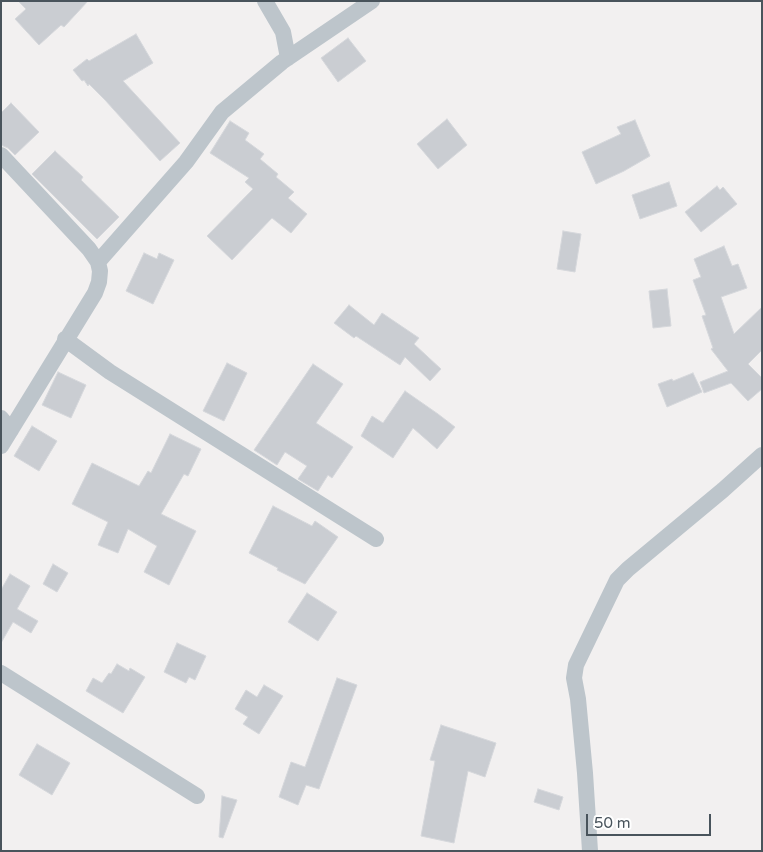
<!DOCTYPE html>
<html>
<head>
<meta charset="utf-8">
<style>
  body { margin:0 }
  #map { position:relative; width:763px; height:852px; overflow:hidden; background:#f2f0f0; font-family:"Varela Round",sans-serif }
  canvas { display:block }
  .frame { position:absolute; inset:0; border:2px solid #49545c; pointer-events:none }
  .scale { position:absolute; left:586px; top:814px; width:125px; height:22px; box-sizing:border-box; border:2px solid #49545c; border-top:0; padding-left:6px; font-size:15px; line-height:18px; white-space:nowrap; color:#49545c; -webkit-text-stroke:4px #fff; paint-order:stroke }
</style>
</head>
<body>
<div id="map">
<canvas width="763" height="852"></canvas>
<div class="frame"></div>
<div class="scale">50 m</div>
</div>
<script>
const c = document.querySelector('canvas').getContext('2d');
c.lineJoin = 'round';
function fill(path, color) {
  c.fillStyle = color;
  c.fill(path, 'evenodd');
}
function poly(rows) {
  const path = new Path2D();
  for (const r of rows) {
    path.moveTo(r[0], r[1]);
    for (let i = 2; i < r.length; i += 2) path.lineTo(r[i], r[i + 1]);
  }
  return path;
}
function stroke(path, color, width, dash) {
  c.strokeStyle = color;
  c.lineWidth = width;
  c.lineCap = dash ? 'butt' : 'round';
  c.setLineDash(dash || []);
  c.stroke(path);
}
const building = poly([
  [18,1,88,1,64,27,61,25,39,45,15,19,26,9,18,1],
  [136,34,153,63,123,81,180,143,160,161,105,100,89,84,88,86,84,80,82,81,73,70,87,59,89,61,136,34],
  [348,38,366,61,338,82,321,58,348,38],
  [11,103,39,132,15,155,8,148,1,145,1,113,11,103],
  [447,119,467,145,438,169,417,144,447,119],
  [635,120,650,156,624,171,596,184,582,152,621,134,617,127,635,120],
  [230,121,249,133,245,140,264,154,260,159,278,174,276,177,294,192,288,198,307,214,291,233,272,218,232,260,207,236,253,189,245,182,249,178,210,153,230,121],
  [55,151,83,177,81,180,119,217,97,239,32,174,55,151],
  [669,182,677,206,640,219,632,195,669,182],
  [717,186,720,190,723,187,737,204,701,232,685,212,717,186],
  [563,231,581,234,575,272,557,269,563,231],
  [724,246,732,266,738,264,747,288,721,297,734,334,762,307,762,350,748,364,762,378,762,389,748,401,731,383,704,393,700,382,728,371,711,349,713,348,702,316,706,315,693,280,701,277,694,259,724,246],
  [144,253,157,259,159,253,174,260,153,304,126,291,144,253],
  [667,289,671,326,653,328,649,291,667,289],
  [349,305,374,325,382,313,419,338,414,344,441,369,430,381,405,357,400,365,356,336,354,338,334,323,349,305],
  [227,363,247,373,224,421,203,411,227,363],
  [313,364,343,384,316,423,353,447,332,478,328,475,318,491,298,479,307,466,285,452,277,465,254,450,313,364],
  [58,372,86,385,71,418,42,405,58,372],
  [693,373,702,392,667,407,658,384,672,379,673,381,693,373],
  [405,391,438,414,455,427,437,449,413,428,393,458,361,436,372,416,383,423,405,391],
  [32,426,57,441,39,471,14,456,32,426],
  [170,434,201,449,188,476,184,474,161,514,196,531,169,585,144,572,157,546,128,529,118,553,98,545,108,522,72,504,92,463,139,486,148,471,151,473,170,434],
  [273,506,312,526,315,521,338,537,305,584,277,570,278,568,249,553,273,506],
  [53,564,68,573,57,592,43,584,53,564],
  [10,574,30,586,17,609,38,621,31,633,13,622,1,643,1,590,10,574],
  [307,593,337,612,318,641,288,622,307,593],
  [177,643,206,656,195,680,189,677,186,683,164,672,177,643],
  [117,664,129,671,130,668,145,677,123,713,86,691,93,678,102,683,109,673,111,674,117,664],
  [337,678,357,685,319,789,306,785,298,805,279,797,291,762,305,767,337,678],
  [264,685,283,696,259,734,243,724,248,717,235,709,246,690,257,697,264,685],
  [441,725,496,743,485,777,468,771,454,843,421,836,435,761,430,760,441,725],
  [37,744,70,763,52,795,19,775,37,744],
  [538,789,563,797,559,810,534,802,538,789],
  [222,796,237,800,223,838,219,837,222,796]
]);
const minor = poly([
  [265,1,283,32,288,58],
  [1,155,89,249,98,262,100,271,99,282,95,293,1,446],
  [98,262,186,162,222,112,282,62,372,1],
  [65,339,110,372,376,539],
  [1,418,11,430],
  [1,673,197,796],
  [590,851,585,773,578,699,574,678,576,665,617,580,628,569,723,490,762,455]
]);
fill(building, '#cacdd2');
stroke(building, '#d5d7db', 1);
stroke(minor, '#bdc5cb', 16);
</script>
</body>
</html>
